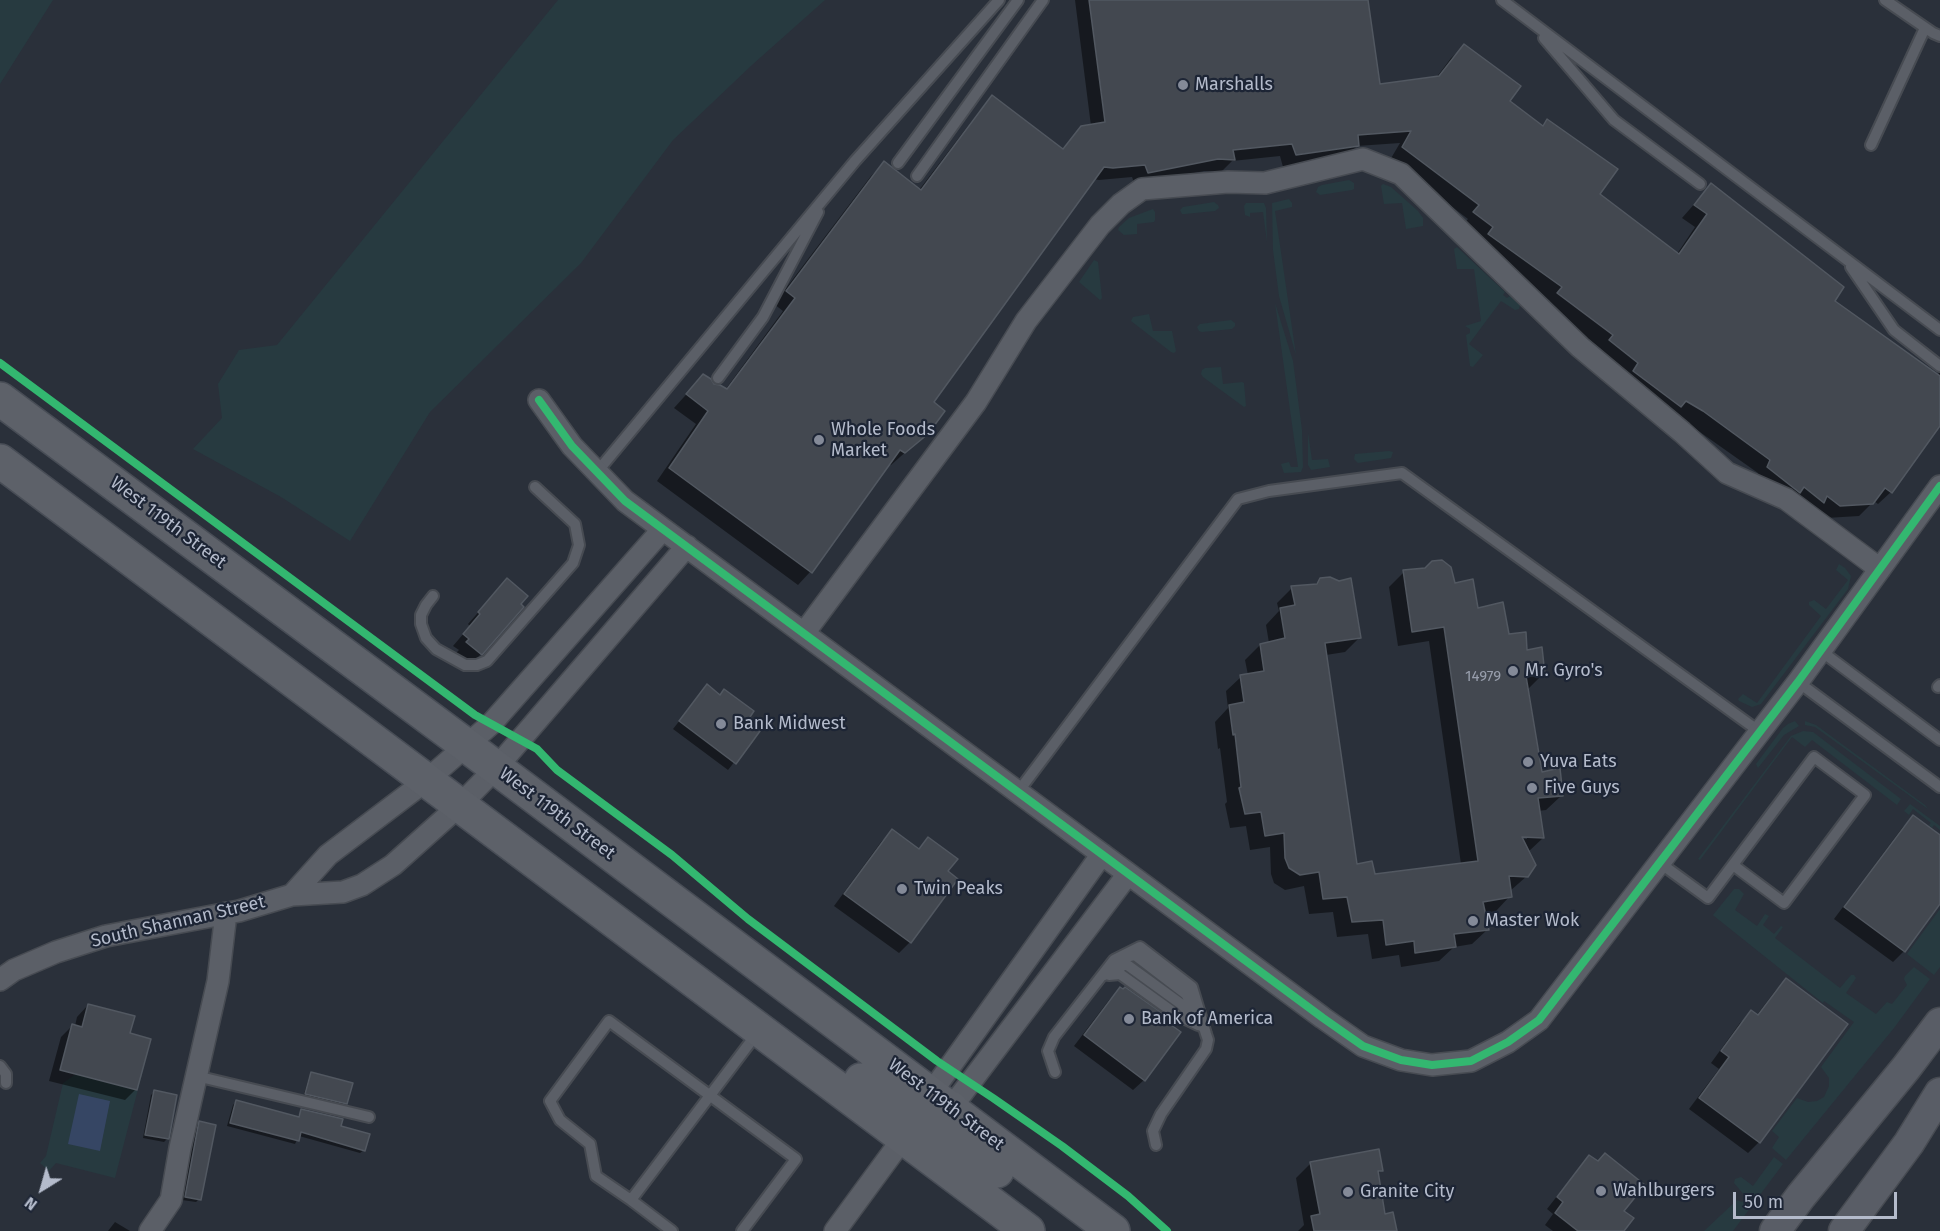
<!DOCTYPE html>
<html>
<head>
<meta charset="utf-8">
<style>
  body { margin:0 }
  #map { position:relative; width:1940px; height:1231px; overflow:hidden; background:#2a303a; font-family:"Fira Sans",sans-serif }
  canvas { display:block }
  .north { position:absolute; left:12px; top:1159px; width:60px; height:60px; -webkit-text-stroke:4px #1d2535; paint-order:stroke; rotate:217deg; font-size:16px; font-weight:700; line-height:24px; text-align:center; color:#b4bbcb }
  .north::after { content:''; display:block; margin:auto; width:21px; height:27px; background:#b4bbcb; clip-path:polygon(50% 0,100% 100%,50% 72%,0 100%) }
  .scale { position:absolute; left:1733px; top:1192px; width:164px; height:27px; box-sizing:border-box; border:3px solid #b4bbcb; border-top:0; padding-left:8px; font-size:18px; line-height:21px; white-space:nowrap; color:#b4bbcb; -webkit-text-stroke:4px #1d2535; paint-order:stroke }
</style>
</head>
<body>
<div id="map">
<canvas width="1940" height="1231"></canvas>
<div class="north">N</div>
<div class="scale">50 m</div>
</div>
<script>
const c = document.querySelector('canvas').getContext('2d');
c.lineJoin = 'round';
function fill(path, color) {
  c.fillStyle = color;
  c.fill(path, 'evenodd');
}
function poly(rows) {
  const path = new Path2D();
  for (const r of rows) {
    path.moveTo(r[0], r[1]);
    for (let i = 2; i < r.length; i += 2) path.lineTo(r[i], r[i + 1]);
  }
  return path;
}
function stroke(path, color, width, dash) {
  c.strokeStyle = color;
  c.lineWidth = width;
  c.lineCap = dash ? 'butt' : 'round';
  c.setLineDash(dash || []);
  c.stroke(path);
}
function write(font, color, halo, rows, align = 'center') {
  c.font = font + ' "Fira Sans",sans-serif';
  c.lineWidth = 4.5;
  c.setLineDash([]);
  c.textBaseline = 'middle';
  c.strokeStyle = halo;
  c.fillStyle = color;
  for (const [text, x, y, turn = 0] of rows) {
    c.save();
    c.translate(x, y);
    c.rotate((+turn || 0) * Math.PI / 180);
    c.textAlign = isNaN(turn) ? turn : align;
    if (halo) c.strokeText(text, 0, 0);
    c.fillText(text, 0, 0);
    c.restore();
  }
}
const green = poly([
  [0,0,53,0,0,84],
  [558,0,825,0,752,65,673,140,581,263,430,412,350,541,281,497,193,449,222,418,218,384,239,350,277,345],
  [1349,180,1354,183,1354,189,1352,190,1320,195,1316,192,1318,187,1322,185],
  [1383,184,1391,187,1418,211,1423,218,1423,226,1406,229,1402,203,1384,204,1381,186],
  [1289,199,1292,203,1292,207,1275,211,1296,355,1279,296,1273,250,1272,203],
  [1214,202,1218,205,1219,208,1215,211,1185,214,1182,214,1180,210,1183,207],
  [1246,203,1264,203,1266,208,1267,242,1263,212,1250,213,1250,217,1245,215,1244,206],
  [1153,209,1155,212,1155,220,1154,222,1137,224,1137,234,1124,235,1118,230,1119,227,1129,218],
  [1457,247,1505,292,1503,295,1507,298,1510,296,1520,305,1519,309,1515,310,1501,301,1469,344,1483,355,1473,367,1470,366,1466,335,1470,333,1470,329,1465,326,1481,321,1474,269,1457,269,1454,249],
  [1094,260,1098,262,1102,298,1100,300,1079,282],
  [1275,303,1293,361,1302,430,1303,467,1301,472,1284,473,1281,464,1289,462,1291,467,1298,467],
  [1149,314,1153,331,1172,331,1176,351,1174,353,1171,352,1131,321,1133,317],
  [1231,320,1235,323,1235,326,1232,329,1202,332,1199,331,1197,327,1200,324],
  [1221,367,1223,384,1242,382,1244,383,1246,406,1244,407,1203,377,1201,374,1202,370,1205,368],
  [1308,433,1312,460,1328,459,1330,467,1311,470,1308,465],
  [1389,451,1393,452,1391,458,1358,463,1354,459,1355,454],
  [1839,564,1845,568,1851,576,1848,589,1761,704,1752,707,1739,701,1738,699,1743,694,1757,703,1821,616,1809,605,1809,602,1814,600,1826,609,1848,580,1836,570],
  [1795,721,1799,726,1784,735,1758,768,1756,764,1783,728,1788,724],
  [1805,721,1816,725,1925,805,1928,809,1815,727,1805,725],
  [1803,731,1813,732,1901,799,1897,805,1812,740,1805,747,1792,737,1700,860,1698,859,1788,740,1791,736],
  [1910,804,1940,826,1940,830,1934,825,1932,828,1929,825,1931,823,1913,809,1909,815,1904,811],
  [1734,889,1739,889,1744,894,1735,910,1757,926,1765,914,1769,916,1763,925,1774,934,1781,926,1783,927,1775,938,1840,988,1851,975,1854,975,1856,978,1846,993,1876,1014,1887,1002,1892,1004,1907,985,1904,979,1905,976,1914,967,1930,979,1894,1028,1786,1160,1772,1148,1779,1137,1772,1131,1797,1098,1808,1102,1817,1101,1824,1097,1829,1086,1829,1078,1821,1067,1854,1022,1824,1001,1823,1003,1714,916,1713,915],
  [1940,909,1940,967,1934,975,1907,954],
  [88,1004,135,1016,130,1033,151,1039,115,1178,56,1163,49,1171,40,1163,46,1156,63,1083,76,1074,60,1070,72,1024,82,1027],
  [1774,1157,1783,1164,1733,1231,1704,1231,1737,1200,1742,1202,1745,1200,1745,1196,1734,1183,1735,1179,1741,1177,1753,1186]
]);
const water = poly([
  [79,1094,110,1101,100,1151,68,1144]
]);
const shadow = poly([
  [1075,0,1366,0,1379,86,1436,78,1451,58,1464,46,1508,101,1541,127,1547,121,1598,194,1677,254,1695,227,1682,218,1711,185,1832,301,1937,375,1940,372,1940,423,1891,492,1878,504,1874,501,1859,516,1826,518,1755,481,1758,473,1673,413,1597,354,1601,349,1545,307,1550,301,1476,247,1462,226,1468,219,1390,160,1400,143,1357,146,1345,158,1283,167,1280,156,1232,161,1221,172,1204,171,1135,185,1132,177,1099,180,1093,179,932,403,927,433,891,465,888,464,810,572,798,585,657,481,696,424,674,408,703,376,713,386,725,390,783,311,774,304,871,176,884,163,919,190,980,110,992,97,1062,149,1081,128,1091,126],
  [1404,572,1454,585,1476,610,1508,635,1526,652,1543,674,1528,689,1541,774,1561,796,1546,810,1538,811,1543,838,1528,852,1527,876,1510,891,1510,896,1496,911,1484,913,1487,930,1472,944,1454,947,1439,961,1401,967,1399,955,1372,959,1368,934,1337,937,1333,912,1309,914,1304,886,1285,890,1274,883,1271,874,1270,847,1250,850,1246,826,1230,828,1225,804,1227,802,1220,748,1218,749,1215,722,1228,708,1226,691,1241,677,1248,675,1245,660,1260,645,1269,643,1266,625,1279,611,1277,603,1292,588,1314,586,1321,579,1360,637,1345,652,1326,655,1356,866,1374,876,1461,864,1429,641,1398,646,1389,587],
  [1527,836,1527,839,1515,838],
  [507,580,481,654,470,665,456,653,459,650,453,646,470,626,468,624],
  [707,686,761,728,728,770,673,729],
  [1913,816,1940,836,1940,902,1904,951,1893,962,1834,919,1902,828],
  [892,831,918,849,928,839,946,872,956,879,910,942,899,953,834,906,881,842],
  [1786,980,1846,1024,1759,1142,1748,1153,1689,1109,1719,1069,1711,1063,1740,1023,1752,1012,1756,1016,1775,991],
  [1120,989,1144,1080,1133,1090,1074,1046,1109,1000],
  [88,1005,128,1034,136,1089,125,1100,49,1081,61,1037,72,1026,75,1026,77,1017],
  [312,1073,346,1103,343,1107,303,1097,309,1077],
  [154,1092,168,1138,164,1142,143,1138,151,1095],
  [236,1102,297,1118,302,1110,340,1127,364,1150,360,1153,299,1136,295,1144,227,1126,233,1105],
  [200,1123,199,1199,196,1202,182,1200,196,1126],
  [1590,1157,1622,1211,1622,1231,1553,1231,1545,1225,1553,1214,1547,1209,1579,1168],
  [1311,1163,1381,1170,1377,1175,1384,1215,1395,1231,1298,1231,1304,1225,1296,1178],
  [115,1222,130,1231,108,1231]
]);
const building = poly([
  [1089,0,1368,0,1380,84,1439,76,1464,44,1521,86,1510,101,1543,126,1547,119,1618,169,1600,194,1679,254,1707,214,1694,205,1711,183,1844,287,1835,301,1940,376,1940,426,1892,493,1885,488,1873,504,1840,506,1827,496,1824,503,1804,487,1800,493,1767,467,1770,460,1703,411,1686,401,1681,407,1633,371,1638,363,1609,340,1613,335,1557,293,1562,287,1488,234,1493,227,1473,212,1479,205,1402,147,1411,131,1358,135,1359,146,1296,155,1292,144,1233,150,1235,160,1218,159,1148,173,1145,165,1113,168,1104,167,934,402,945,411,928,434,905,453,900,450,812,573,669,468,708,411,686,394,703,374,711,379,714,384,720,385,727,389,795,298,786,291,884,161,921,190,992,95,1063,149,1081,126,1105,122,1089,0],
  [1442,560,1451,567,1455,583,1473,579,1478,608,1503,602,1509,634,1526,632,1527,650,1542,647,1545,675,1526,676,1542,772,1560,768,1563,796,1538,798,1544,838,1522,837,1536,865,1528,877,1509,876,1512,897,1483,902,1489,930,1454,934,1456,947,1415,953,1414,941,1386,945,1383,920,1352,922,1347,897,1323,899,1319,872,1300,875,1289,868,1285,858,1284,833,1265,836,1261,812,1245,814,1239,788,1241,787,1235,734,1233,735,1229,705,1244,702,1240,675,1264,671,1260,644,1285,638,1280,608,1295,605,1291,586,1317,584,1320,578,1330,577,1339,581,1351,578,1361,638,1325,643,1357,864,1372,861,1375,874,1478,861,1444,627,1412,632,1403,570,1425,568,1432,561,1442,560],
  [507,578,528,596,521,604,524,607,482,655,466,642,469,639,463,634,480,614,478,612,507,578],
  [707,684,720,695,724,689,754,711,750,717,763,727,736,764,679,721,707,684],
  [1913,815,1940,835,1940,904,1905,952,1844,907,1913,815],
  [892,829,919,849,928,837,958,859,948,871,958,879,911,943,844,894,892,829],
  [1786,978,1848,1024,1760,1143,1699,1098,1729,1057,1721,1051,1751,1010,1758,1015,1786,978],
  [1120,987,1123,989,1125,987,1162,1013,1160,1017,1181,1032,1145,1081,1084,1035,1120,987],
  [88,1004,135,1016,130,1033,151,1039,137,1090,60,1070,72,1024,82,1027,88,1004],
  [311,1072,353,1083,347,1104,305,1094,311,1072],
  [154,1090,177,1095,169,1139,145,1135,154,1090],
  [236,1100,299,1117,301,1109,343,1119,341,1126,370,1134,365,1151,301,1132,299,1141,230,1123,236,1100],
  [199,1121,216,1125,201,1200,185,1197,199,1121],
  [1379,1149,1383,1171,1378,1171,1385,1214,1393,1212,1397,1231,1314,1231,1311,1216,1320,1214,1310,1162,1379,1149],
  [1605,1153,1645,1185,1624,1211,1634,1218,1624,1231,1578,1231,1555,1213,1563,1202,1557,1197,1589,1155,1598,1161,1605,1153]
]);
const service = poly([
  [1502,0,1940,330],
  [1885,0,1933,33,1940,36],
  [1544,38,1614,120,1700,184],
  [1871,145,1925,28],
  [898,163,1018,0],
  [917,176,1043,0],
  [1851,267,1894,330,1940,366],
  [718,378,763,317,818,212],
  [597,472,855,161,999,0],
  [433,596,426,605,421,615,421,624,426,638,436,649,465,665,477,665,487,661,573,563,579,545,575,524,535,487],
  [1821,651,1940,740],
  [1798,682,1940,787],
  [1938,687,1940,685],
  [1018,792,1238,499,1269,491,1402,473,1760,732],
  [1660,863,1708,898,1814,757,1865,795,1784,903,1733,865],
  [1114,960,1140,947,1192,987,1206,1034,1208,1040,1206,1049,1161,1114,1153,1131,1156,1145],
  [1104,975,1126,964,1181,1004,1201,1026],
  [1109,975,1120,974,1177,1015,1198,1025],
  [0,1066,6,1074,6,1083],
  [1055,1072,1048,1051,1054,1037,1114,960,1135,955,1186,994,1193,1006],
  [196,1076,369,1117],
  [631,1200,596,1176,590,1144,560,1120,550,1101,609,1021,796,1159,742,1231],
  [672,1231,631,1200,758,1032]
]);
const minor = poly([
  [539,400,572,446,625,501,1323,1018,1363,1046,1401,1060,1432,1065,1471,1061,1508,1042,1539,1020,1798,682,1940,486],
  [804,633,976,402,1026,321,1100,225,1121,204,1142,189,1228,182,1265,183,1363,159,1401,174,1580,347,1682,432,1727,473,1786,499,1880,569],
  [292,895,328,855,427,780,491,724,663,529],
  [0,980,14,970,56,952,106,936,239,911,292,895,343,892,362,885,393,865,460,805,496,768,687,546],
  [931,1093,1102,854],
  [951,1108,1128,874],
  [150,1231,171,1200,180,1148,218,981,226,913],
  [835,1231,904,1137]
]);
const secondary = poly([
  [1775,1231,1801,1196,1906,1068,1940,1023],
  [1844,1231,1909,1143,1940,1093]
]);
const primary = poly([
  [0,399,467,746,1113,1231],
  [0,461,1028,1231],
  [861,1080,899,1105,918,1114,951,1108],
  [904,1137,920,1132,939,1134,956,1142,997,1171]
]);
const cycleway = poly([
  [0,363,475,715,537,749,557,770,672,855,748,919,937,1061,993,1098,1062,1146,1128,1196,1167,1231],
  [539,400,572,446,625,501,1323,1018,1363,1046,1401,1060,1432,1065,1471,1061,1508,1042,1539,1020,1798,682,1940,486]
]);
const markers = [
  [1183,85,6,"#848a98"],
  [819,440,6,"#848a98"],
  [1513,671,6,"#848a98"],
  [721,724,6,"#848a98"],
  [1528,762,6,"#848a98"],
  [1532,788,6,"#848a98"],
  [902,889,6,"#848a98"],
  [1473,921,6,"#848a98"],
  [1129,1019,6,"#848a98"],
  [1601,1191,6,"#848a98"],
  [1348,1192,6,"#848a98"]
];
const numberNames = [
  ["14979",1483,677]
];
const poiNames = [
  ["Marshalls",1195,85],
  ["Whole Foods",831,430],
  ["Market",831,451],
  ["Mr. Gyro's",1525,671],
  ["Bank Midwest",733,724],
  ["Yuva Eats",1540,762],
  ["Five Guys",1544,788],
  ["Twin Peaks",914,889],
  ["Master Wok",1485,921],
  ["Bank of America",1141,1019],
  ["Wahlburgers",1613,1191],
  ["Granite City",1360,1192]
];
const streetNames = [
  ["West 119th Street",168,523,37],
  ["West 119th Street",557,814,37],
  ["South Shannan Street",178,922,-13],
  ["West 119th Street",946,1105,37]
];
fill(green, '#273a40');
fill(water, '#364664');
fill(shadow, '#0007');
fill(building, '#434850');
stroke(building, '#525861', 1.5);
stroke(service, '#474b52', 14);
stroke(minor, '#474b52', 24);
stroke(secondary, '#474b52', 33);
stroke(primary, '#484d56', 36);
stroke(service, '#5b5f67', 10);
stroke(minor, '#5b5f67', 21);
stroke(secondary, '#595d66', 30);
stroke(primary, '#5d6169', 33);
stroke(cycleway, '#33b770', 8);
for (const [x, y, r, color] of markers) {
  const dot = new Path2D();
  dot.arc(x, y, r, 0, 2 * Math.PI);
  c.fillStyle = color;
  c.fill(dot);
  stroke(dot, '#1d2535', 2);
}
write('15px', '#989eac', null, numberNames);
write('18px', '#b4bbcb', '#1d2535', poiNames, 'left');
write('18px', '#b4bbcb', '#1d2535', streetNames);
</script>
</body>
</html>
